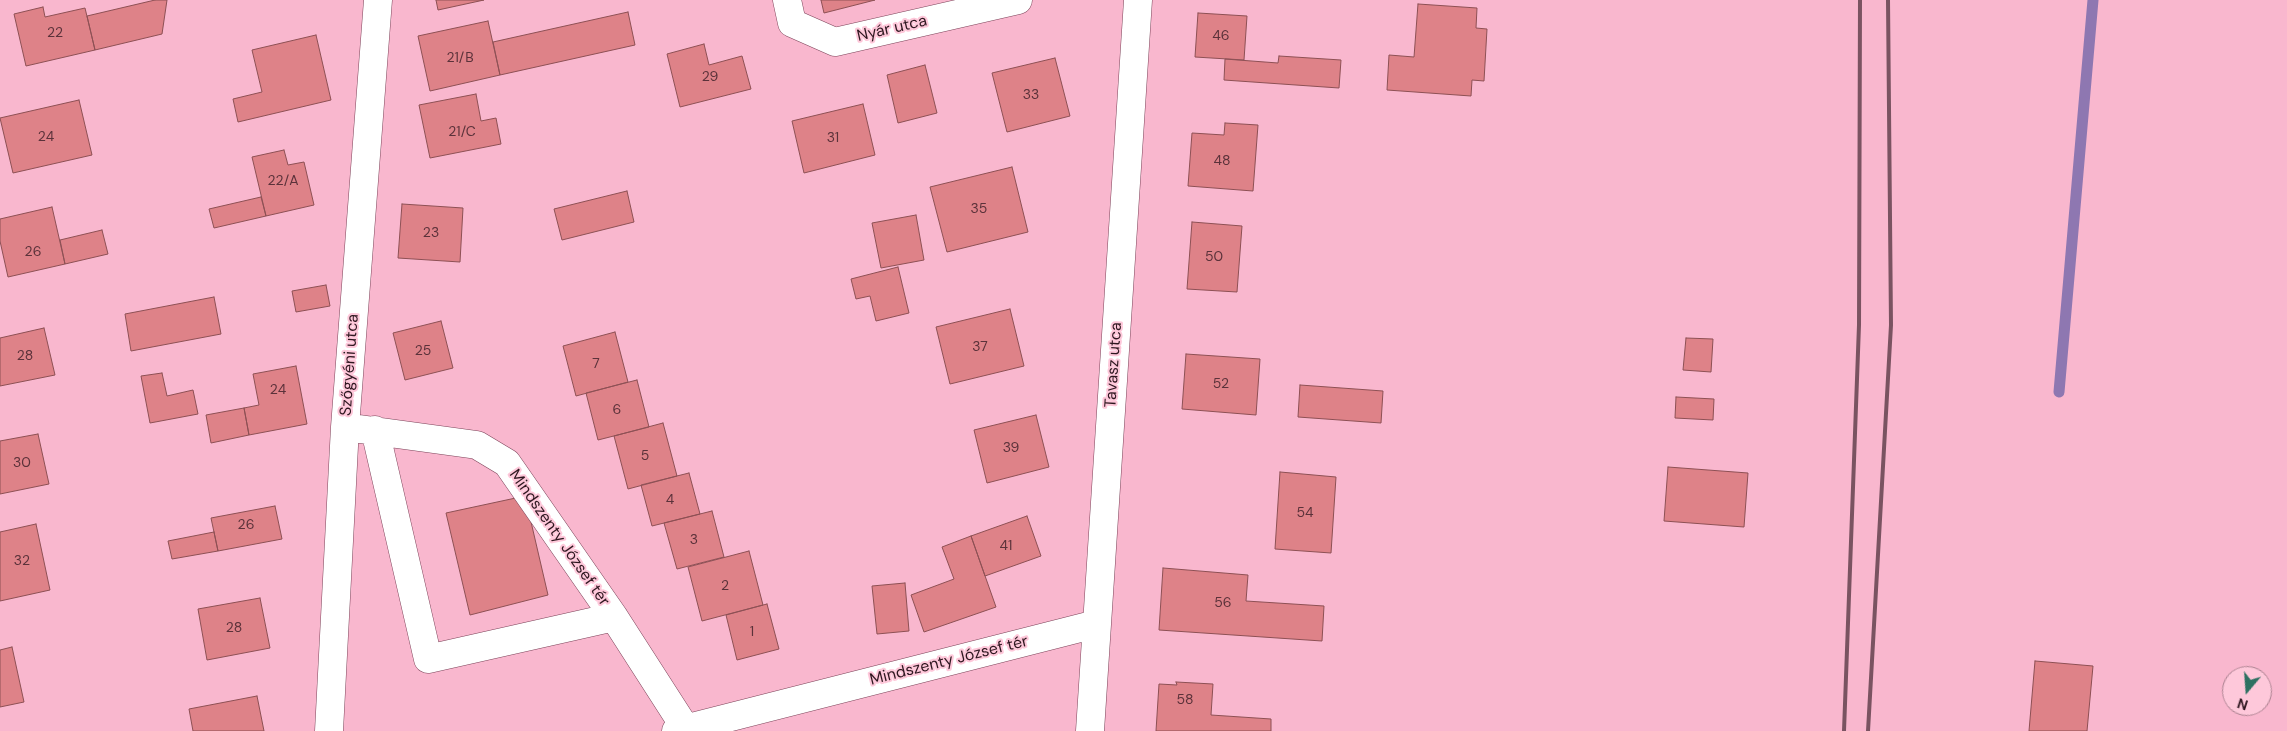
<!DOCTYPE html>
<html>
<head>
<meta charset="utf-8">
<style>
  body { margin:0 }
  #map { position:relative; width:2287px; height:731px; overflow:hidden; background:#f9b7ce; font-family:"DM Sans",sans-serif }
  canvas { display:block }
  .north { position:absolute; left:2222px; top:666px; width:50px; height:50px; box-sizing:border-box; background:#fec8da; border:1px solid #ab8190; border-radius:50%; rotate:198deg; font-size:14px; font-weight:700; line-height:20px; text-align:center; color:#2f1720 }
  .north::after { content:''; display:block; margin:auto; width:18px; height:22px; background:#2e7162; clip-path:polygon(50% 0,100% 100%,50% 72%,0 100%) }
</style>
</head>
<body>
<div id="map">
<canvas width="2287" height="731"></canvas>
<div class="north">N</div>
</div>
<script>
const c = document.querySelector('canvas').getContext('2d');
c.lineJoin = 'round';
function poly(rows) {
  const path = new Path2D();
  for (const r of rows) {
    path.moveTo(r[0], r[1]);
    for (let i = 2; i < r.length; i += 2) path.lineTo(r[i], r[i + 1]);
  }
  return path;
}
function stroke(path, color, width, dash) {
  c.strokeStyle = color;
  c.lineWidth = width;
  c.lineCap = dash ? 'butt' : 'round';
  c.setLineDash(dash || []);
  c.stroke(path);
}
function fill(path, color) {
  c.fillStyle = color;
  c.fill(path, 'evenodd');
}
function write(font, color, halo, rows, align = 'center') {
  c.font = font + ' "DM Sans",sans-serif';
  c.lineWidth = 4;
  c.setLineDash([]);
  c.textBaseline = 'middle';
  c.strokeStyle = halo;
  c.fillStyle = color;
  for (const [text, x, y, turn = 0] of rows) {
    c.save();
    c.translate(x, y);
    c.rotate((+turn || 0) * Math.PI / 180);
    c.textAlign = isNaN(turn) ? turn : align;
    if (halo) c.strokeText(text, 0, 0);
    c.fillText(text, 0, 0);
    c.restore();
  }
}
const stream = poly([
  [2059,392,2093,0]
]);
const building = poly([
  [155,0,167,0,162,34,95,50,87,16,155,0],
  [436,0,484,0,438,10,436,0],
  [821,0,875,0,824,13,821,0],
  [1418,4,1477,8,1476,28,1487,29,1484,81,1472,80,1471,96,1387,90,1389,55,1414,57,1418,4],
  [43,7,45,17,85,8,95,50,26,66,14,14,43,7],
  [628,12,635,45,500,75,493,42,628,12],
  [1198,13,1247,16,1244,60,1195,57,1198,13],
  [488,21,500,75,430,91,418,36,488,21],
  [316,35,331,100,238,122,233,99,262,92,252,50,316,35],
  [704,44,709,65,742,56,751,89,680,107,667,54,704,44],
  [1279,56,1341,60,1339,88,1224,80,1225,59,1278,63,1279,56],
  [1055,58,1070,116,1007,132,992,73,1055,58],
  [925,65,937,113,898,123,887,75,925,65],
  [476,94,481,121,496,118,501,144,430,158,419,105,476,94],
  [79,100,92,155,13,173,0,118,79,100],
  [863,104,875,155,804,173,792,121,863,104],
  [1225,123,1258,125,1253,191,1188,186,1192,133,1224,135,1225,123],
  [284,150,288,165,304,162,314,205,266,216,252,157,284,150],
  [1012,167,1028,232,947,252,930,187,1012,167],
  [627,191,634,222,562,240,554,209,627,191],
  [261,197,266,216,214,228,209,209,261,197],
  [402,204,463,208,460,262,398,258,402,204],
  [52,207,65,264,8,277,0,241,0,219,52,207],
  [916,215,924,260,881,268,872,223,916,215],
  [1192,222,1242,226,1237,292,1187,289,1192,222],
  [102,230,108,254,65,264,60,240,102,230],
  [898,267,909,313,876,321,870,296,856,299,851,279,898,267],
  [326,285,330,306,296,312,292,291,326,285],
  [214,297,221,334,131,351,125,314,214,297],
  [1010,309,1024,366,950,384,936,327,1010,309],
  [441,321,453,368,405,380,393,333,441,321],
  [44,328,55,375,0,386,0,338,44,328],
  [615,332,628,382,576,396,563,346,615,332],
  [1686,338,1713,339,1711,372,1683,370,1686,338],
  [1186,354,1260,359,1256,415,1182,409,1186,354],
  [296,366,307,424,249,435,244,408,259,405,253,374,296,366],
  [162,373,167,396,193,390,198,414,150,423,141,376,162,373],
  [637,380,649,427,598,440,586,393,637,380],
  [1300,385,1383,391,1381,423,1298,417,1300,385],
  [1676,397,1714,399,1713,420,1675,418,1676,397],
  [244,408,249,435,211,443,206,415,244,408],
  [1036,415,1049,467,987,483,974,430,1036,415],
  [663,423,677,476,628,489,614,436,663,423],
  [38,434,49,484,0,494,0,441,38,434],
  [1668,467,1748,473,1744,527,1664,521,1668,467],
  [1280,472,1336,477,1331,553,1275,549,1280,472],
  [689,473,700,514,652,526,641,485,689,473],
  [525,496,548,595,470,615,446,513,525,496],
  [275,506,282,539,218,551,211,518,275,506],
  [712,511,724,557,677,569,664,523,712,511],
  [1027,516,1041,556,985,576,971,536,1027,516],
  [36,524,50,590,0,601,0,532,36,524],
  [214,532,218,551,172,559,168,541,214,532],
  [971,536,996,607,924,632,911,595,954,579,942,547,971,536],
  [749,551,763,605,702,621,688,567,749,551],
  [1163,568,1248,575,1246,601,1324,606,1322,641,1159,630,1163,568],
  [905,583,909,631,877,634,872,586,905,583],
  [260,598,270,648,207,660,198,609,260,598],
  [767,604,779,649,737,660,726,615,767,604],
  [12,647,24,702,0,707,0,650,12,647],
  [2035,661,2093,666,2087,731,2029,731,2035,661],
  [1176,682,1213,684,1211,715,1271,719,1271,731,1156,731,1159,684,1177,685,1176,682],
  [257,696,264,731,193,731,189,709,257,696]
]);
const minor = poly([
  [787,0,792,23,835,42,1018,0],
  [345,427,477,445,507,463,614,617,686,729],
  [375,430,428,659,614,617],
  [329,731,345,427,378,0],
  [676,731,1096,624],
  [1090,731,1138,0]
]);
const rail = poly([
  [1844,731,1859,325,1860,0],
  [1868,731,1891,325,1888,0]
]);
const numberNames = [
  ["22",55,33],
  ["46",1221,36],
  ["21/B",460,58],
  ["29",710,77],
  ["33",1031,95],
  ["21/C",462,132],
  ["24",46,137],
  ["31",833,138],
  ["48",1222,161],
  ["22/A",283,181],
  ["35",979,209],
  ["23",431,233],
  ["26",33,252],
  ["50",1214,257],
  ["37",980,347],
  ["25",423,351],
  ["28",25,356],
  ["7",596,364],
  ["52",1221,384],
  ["24",278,390],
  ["6",617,410],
  ["39",1011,448],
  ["5",645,456],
  ["30",22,463],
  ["4",670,500],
  ["54",1305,513],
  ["26",246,525],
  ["3",694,540],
  ["41",1006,546],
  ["32",22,561],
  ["2",725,586],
  ["56",1223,603],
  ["28",234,628],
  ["1",752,632],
  ["58",1185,700]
];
const streetNames = [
  ["Nyár utca",892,29,-13],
  ["Szőgyéni utca",350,365,-86],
  ["Tavasz utca",1114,365,-86],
  ["Mindszenty József tér",559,538,55],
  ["Mindszenty József tér",949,661,-14]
];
stroke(stream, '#8e77b1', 11);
fill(building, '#de8288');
stroke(building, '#8d5054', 1);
stroke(minor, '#7c4359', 29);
stroke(minor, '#fff', 28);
stroke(rail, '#7a5361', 4);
write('14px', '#5b323a', null, numberNames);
write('16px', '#2f1720', '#fec8da', streetNames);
</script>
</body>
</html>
